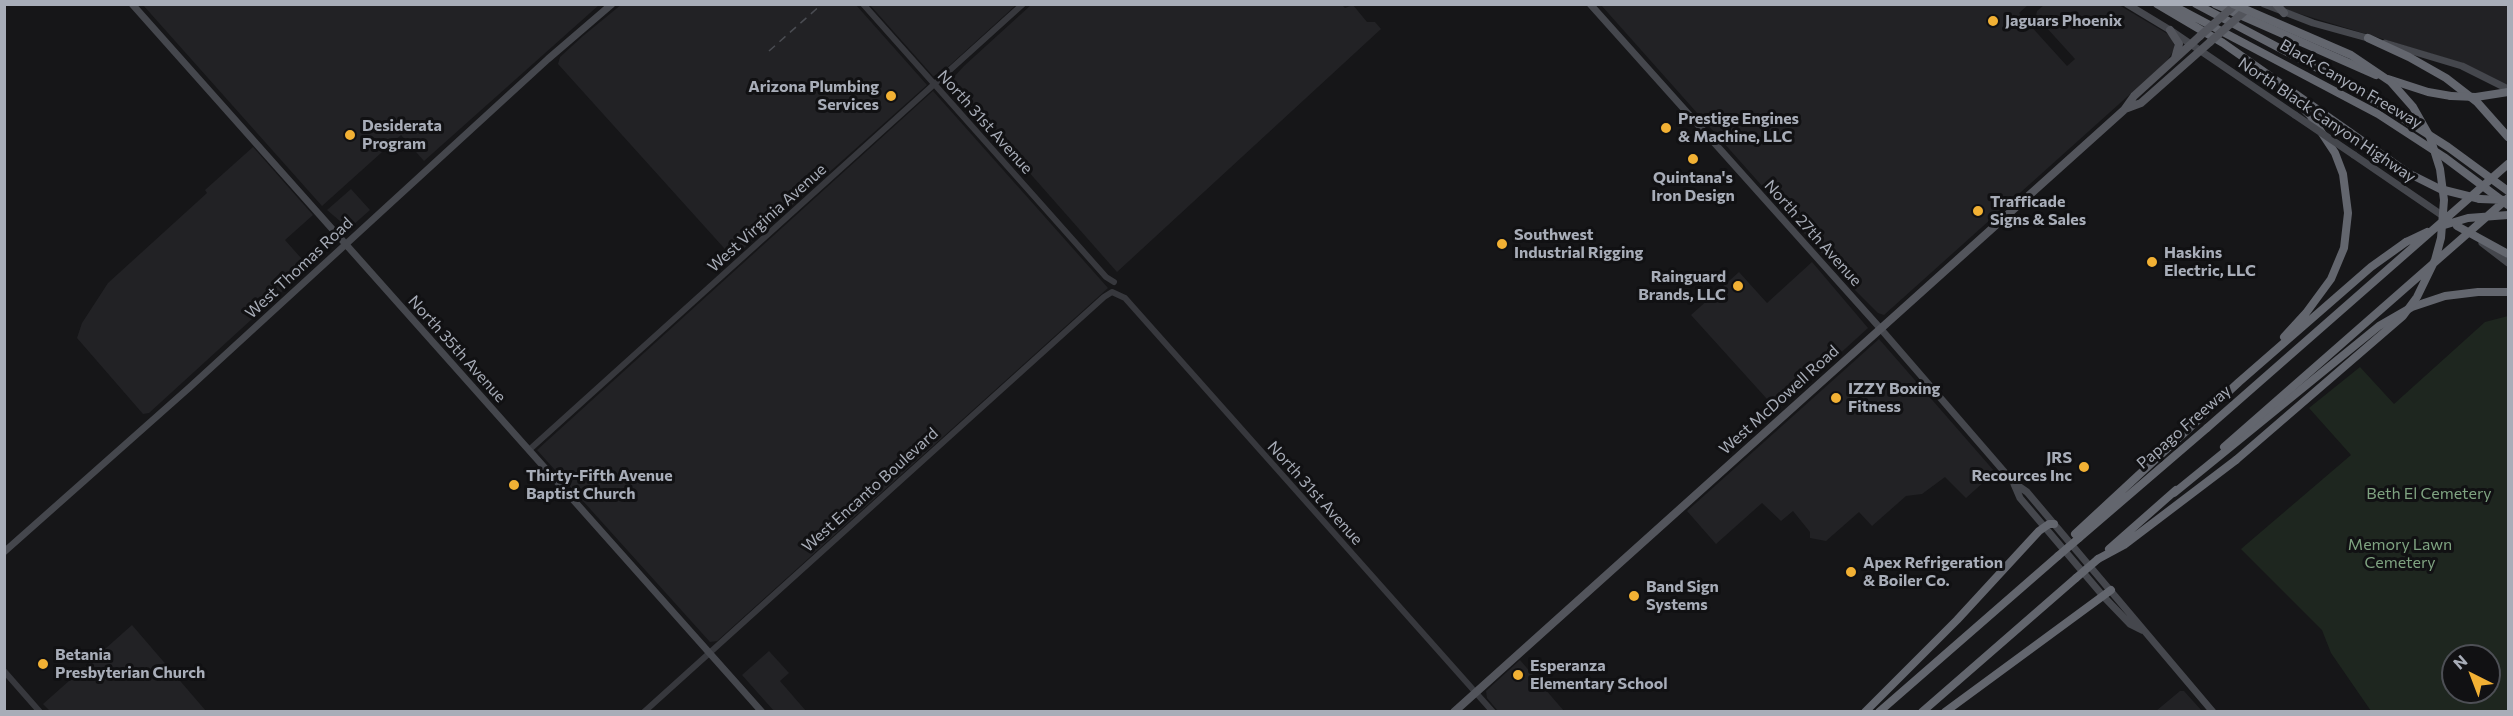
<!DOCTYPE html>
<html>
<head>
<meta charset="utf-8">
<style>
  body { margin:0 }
  #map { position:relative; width:2513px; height:716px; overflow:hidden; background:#161618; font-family:Commissioner,sans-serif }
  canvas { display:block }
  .frame { position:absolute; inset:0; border:6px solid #a8adb8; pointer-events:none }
  .north { position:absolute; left:2441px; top:644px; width:60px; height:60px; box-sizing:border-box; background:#111113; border:2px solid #4d4f55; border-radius:50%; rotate:318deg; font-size:16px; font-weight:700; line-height:24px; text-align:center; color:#a8adb8 }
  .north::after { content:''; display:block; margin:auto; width:21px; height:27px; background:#f2b134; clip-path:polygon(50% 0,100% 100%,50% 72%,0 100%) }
</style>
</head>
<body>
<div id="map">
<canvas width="2513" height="716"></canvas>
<div class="frame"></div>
<div class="north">N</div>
</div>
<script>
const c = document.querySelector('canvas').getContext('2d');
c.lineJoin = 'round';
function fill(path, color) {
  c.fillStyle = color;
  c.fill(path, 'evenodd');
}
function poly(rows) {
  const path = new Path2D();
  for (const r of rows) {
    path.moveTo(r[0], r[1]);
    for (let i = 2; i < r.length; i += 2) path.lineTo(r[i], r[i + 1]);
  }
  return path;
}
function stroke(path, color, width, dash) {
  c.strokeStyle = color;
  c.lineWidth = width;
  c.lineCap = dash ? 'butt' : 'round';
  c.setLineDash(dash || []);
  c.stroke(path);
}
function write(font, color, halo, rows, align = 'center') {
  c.font = font + ' Commissioner,sans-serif';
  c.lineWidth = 6;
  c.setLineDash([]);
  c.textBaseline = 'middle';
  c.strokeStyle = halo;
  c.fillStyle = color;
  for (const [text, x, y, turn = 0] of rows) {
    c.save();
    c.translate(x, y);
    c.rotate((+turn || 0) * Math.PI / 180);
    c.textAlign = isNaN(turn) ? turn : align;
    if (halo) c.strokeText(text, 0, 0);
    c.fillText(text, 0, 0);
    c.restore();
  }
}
const built = poly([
  [622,4,856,5,927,85,733,258,558,64,560,57,583,36],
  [143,5,599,5,424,161,401,135,322,206],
  [870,5,1016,5,939,75,933,76],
  [1342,5,1345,8,1353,5,1367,22,1375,22,1381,29,1117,272,952,85,952,79,964,66,1031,5],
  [1601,5,2028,5,2019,13,2067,66,2075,59,2036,16,2037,11,2044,5,2119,5,2171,36,2175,48,2167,61,1884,315,1878,313,1852,287],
  [2279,5,2508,5,2508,85,2462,63,2287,10],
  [933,91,1108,288,717,641,710,642,537,450],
  [253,147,313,215,285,240,309,267,149,413,143,414,77,338,82,323,108,283,207,193,205,190],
  [351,189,370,210,352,226,347,227,327,210],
  [1812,262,1868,328,1780,408,1776,409,1691,315,1739,272,1767,303],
  [1879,339,1995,472,1966,498,1945,477,1922,494,1906,496,1872,526,1859,512,1826,541,1810,538,1810,532,1793,511,1781,521,1762,503,1716,544,1687,511],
  [132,625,206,711,50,711,43,704],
  [769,651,789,673,780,681,806,711,774,711,742,675],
  [1520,660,1564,711,1498,711,1487,698,1486,691],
  [2180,691,2184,691,2202,711,2156,711]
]);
const green = poly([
  [2508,316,2508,711,2371,711,2331,653,2322,630,2241,549,2351,455,2309,408,2360,367,2394,404,2485,322],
  [2453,656,2489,656,2489,692,2453,692]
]);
const tertiary = poly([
  [863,4,1106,277,1114,282],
  [529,450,1023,4],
  [4,671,40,712],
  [644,712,1104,297,1112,292,1125,298,1493,712]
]);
const secondary = poly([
  [132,4,762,712],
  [1590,4,1880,328,2014,483,2027,492,2213,712],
  [2127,4,2170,30,2295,115],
  [2264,4,2313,23,2371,39],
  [2385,43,2462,66,2508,89],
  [2354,155,2446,218],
  [2482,243,2508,263],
  [2014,484,2020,498,2104,597,2130,624,2142,630],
  [4,552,190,387,548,59,612,4]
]);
const primary = poly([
  [2276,4,2284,13],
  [2170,30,2179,44,2175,58],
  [2125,109,2141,103,2210,42],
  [1454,712,2124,110,2134,96,2200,36]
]);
const motorway = poly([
  [2157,4,2223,43,2408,173,2440,189,2480,199],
  [2170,4,2378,114,2444,157,2508,205],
  [2196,4,2355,88,2448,147,2508,191],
  [2215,4,2376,75],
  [2368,38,2409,57,2446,78,2477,102,2508,137],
  [2388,79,2428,92,2451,96],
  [2457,226,2508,254],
  [2284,337,2306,313,2331,279,2344,248,2348,213,2343,174,2335,153,2310,115,2291,97],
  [2174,493,2379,326,2412,307,2445,296,2478,292,2508,292],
  [2075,534,2239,382,2371,267,2406,242],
  [2079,538,2207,428],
  [2109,549,2176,490],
  [2098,559,2124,545,2236,460],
  [1865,712,1957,620,2039,531,2049,524,2054,524],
  [1879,712,2058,556],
  [1922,712,2076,578],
  [1945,712,2111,590]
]);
const rail = poly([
  [769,51,822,4]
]);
const secondaryBridge = poly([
  [2295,115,2354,155]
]);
const primaryBridge = poly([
  [2200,36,2235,5],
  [2210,42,2246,10]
]);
const motorwayBridge = poly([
  [2233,4,2351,55,2391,82,2413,107,2430,137,2440,169,2444,200,2441,238,2435,260,2417,297,2403,316,2236,460],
  [2451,96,2476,97,2508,92],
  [2480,199,2506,200],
  [2441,226,2468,218,2508,215],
  [2406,242,2427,232],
  [2207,428,2508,164],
  [2224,447,2508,198],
  [2058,556,2079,538],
  [2076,578,2098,559]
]);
const markers = [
  [1993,21,6,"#f2b134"],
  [891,96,6,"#f2b134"],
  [1666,128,6,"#f2b134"],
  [350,135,6,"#f2b134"],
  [1693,159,6,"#f2b134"],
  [1978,211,6,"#f2b134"],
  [1502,244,6,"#f2b134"],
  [2152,262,6,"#f2b134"],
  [1738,286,6,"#f2b134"],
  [1836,398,6,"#f2b134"],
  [2084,467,6,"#f2b134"],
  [514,485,6,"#f2b134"],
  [1851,572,6,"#f2b134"],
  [1634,596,6,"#f2b134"],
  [43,664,6,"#f2b134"],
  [1518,675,6,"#f2b134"]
];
const poiNames = [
  ["Jaguars Phoenix",2005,21],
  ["Arizona Plumbing",879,87,"right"],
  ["Services",879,105,"right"],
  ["Prestige Engines",1678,119],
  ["& Machine, LLC",1678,137],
  ["Desiderata",362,126],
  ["Program",362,144],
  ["Quintana's",1693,178,"center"],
  ["Iron Design",1693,196,"center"],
  ["Trafficade",1990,202],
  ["Signs & Sales",1990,220],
  ["Southwest",1514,235],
  ["Industrial Rigging",1514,253],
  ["Haskins",2164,253],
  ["Electric, LLC",2164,271],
  ["Rainguard",1726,277,"right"],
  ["Brands, LLC",1726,295,"right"],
  ["IZZY Boxing",1848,389],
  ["Fitness",1848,407],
  ["JRS",2072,458,"right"],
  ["Recources Inc",2072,476,"right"],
  ["Thirty-Fifth Avenue",526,476],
  ["Baptist Church",526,494],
  ["Apex Refrigeration",1863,563],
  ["& Boiler Co.",1863,581],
  ["Band Sign",1646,587],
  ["Systems",1646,605],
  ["Betania",55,655],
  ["Presbyterian Church",55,673],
  ["Esperanza",1530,666],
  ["Elementary School",1530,684]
];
const streetNames = [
  ["Black Canyon Freeway",2351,84,30],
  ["North Black Canyon Highway",2327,120,34],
  ["North 31st Avenue",985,122,48],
  ["West Virginia Avenue",767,218,-42],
  ["North 27th Avenue",1813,233,48],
  ["West Thomas Road",299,268,-43],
  ["North 35th Avenue",457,349,48],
  ["West McDowell Road",1779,400,-42],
  ["Papago Freeway",2184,427,-41],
  ["West Encanto Boulevard",870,490,-42],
  ["North 31st Avenue",1315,493,48]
];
const parkNames = [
  ["Beth El Cemetery",2429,494],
  ["Memory Lawn",2400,545],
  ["Cemetery",2400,563]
];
fill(built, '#222225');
fill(green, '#1e261f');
stroke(tertiary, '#37383d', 6);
stroke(secondary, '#45474d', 7);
stroke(primary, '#53555c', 8);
stroke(motorway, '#63666e', 8);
stroke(rail, '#4a4c52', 1.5, [8, 6]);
stroke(secondaryBridge, '#45474d', 7);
stroke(primaryBridge, '#53555c', 8);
stroke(motorwayBridge, '#63666e', 8);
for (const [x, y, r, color] of markers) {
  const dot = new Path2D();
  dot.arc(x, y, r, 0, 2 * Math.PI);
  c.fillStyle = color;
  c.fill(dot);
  stroke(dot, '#111113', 2);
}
write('bold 16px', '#a8adb8', '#111113', poiNames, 'left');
write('16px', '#a8adb8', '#111113', streetNames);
write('16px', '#7fa381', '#111113', parkNames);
</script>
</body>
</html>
